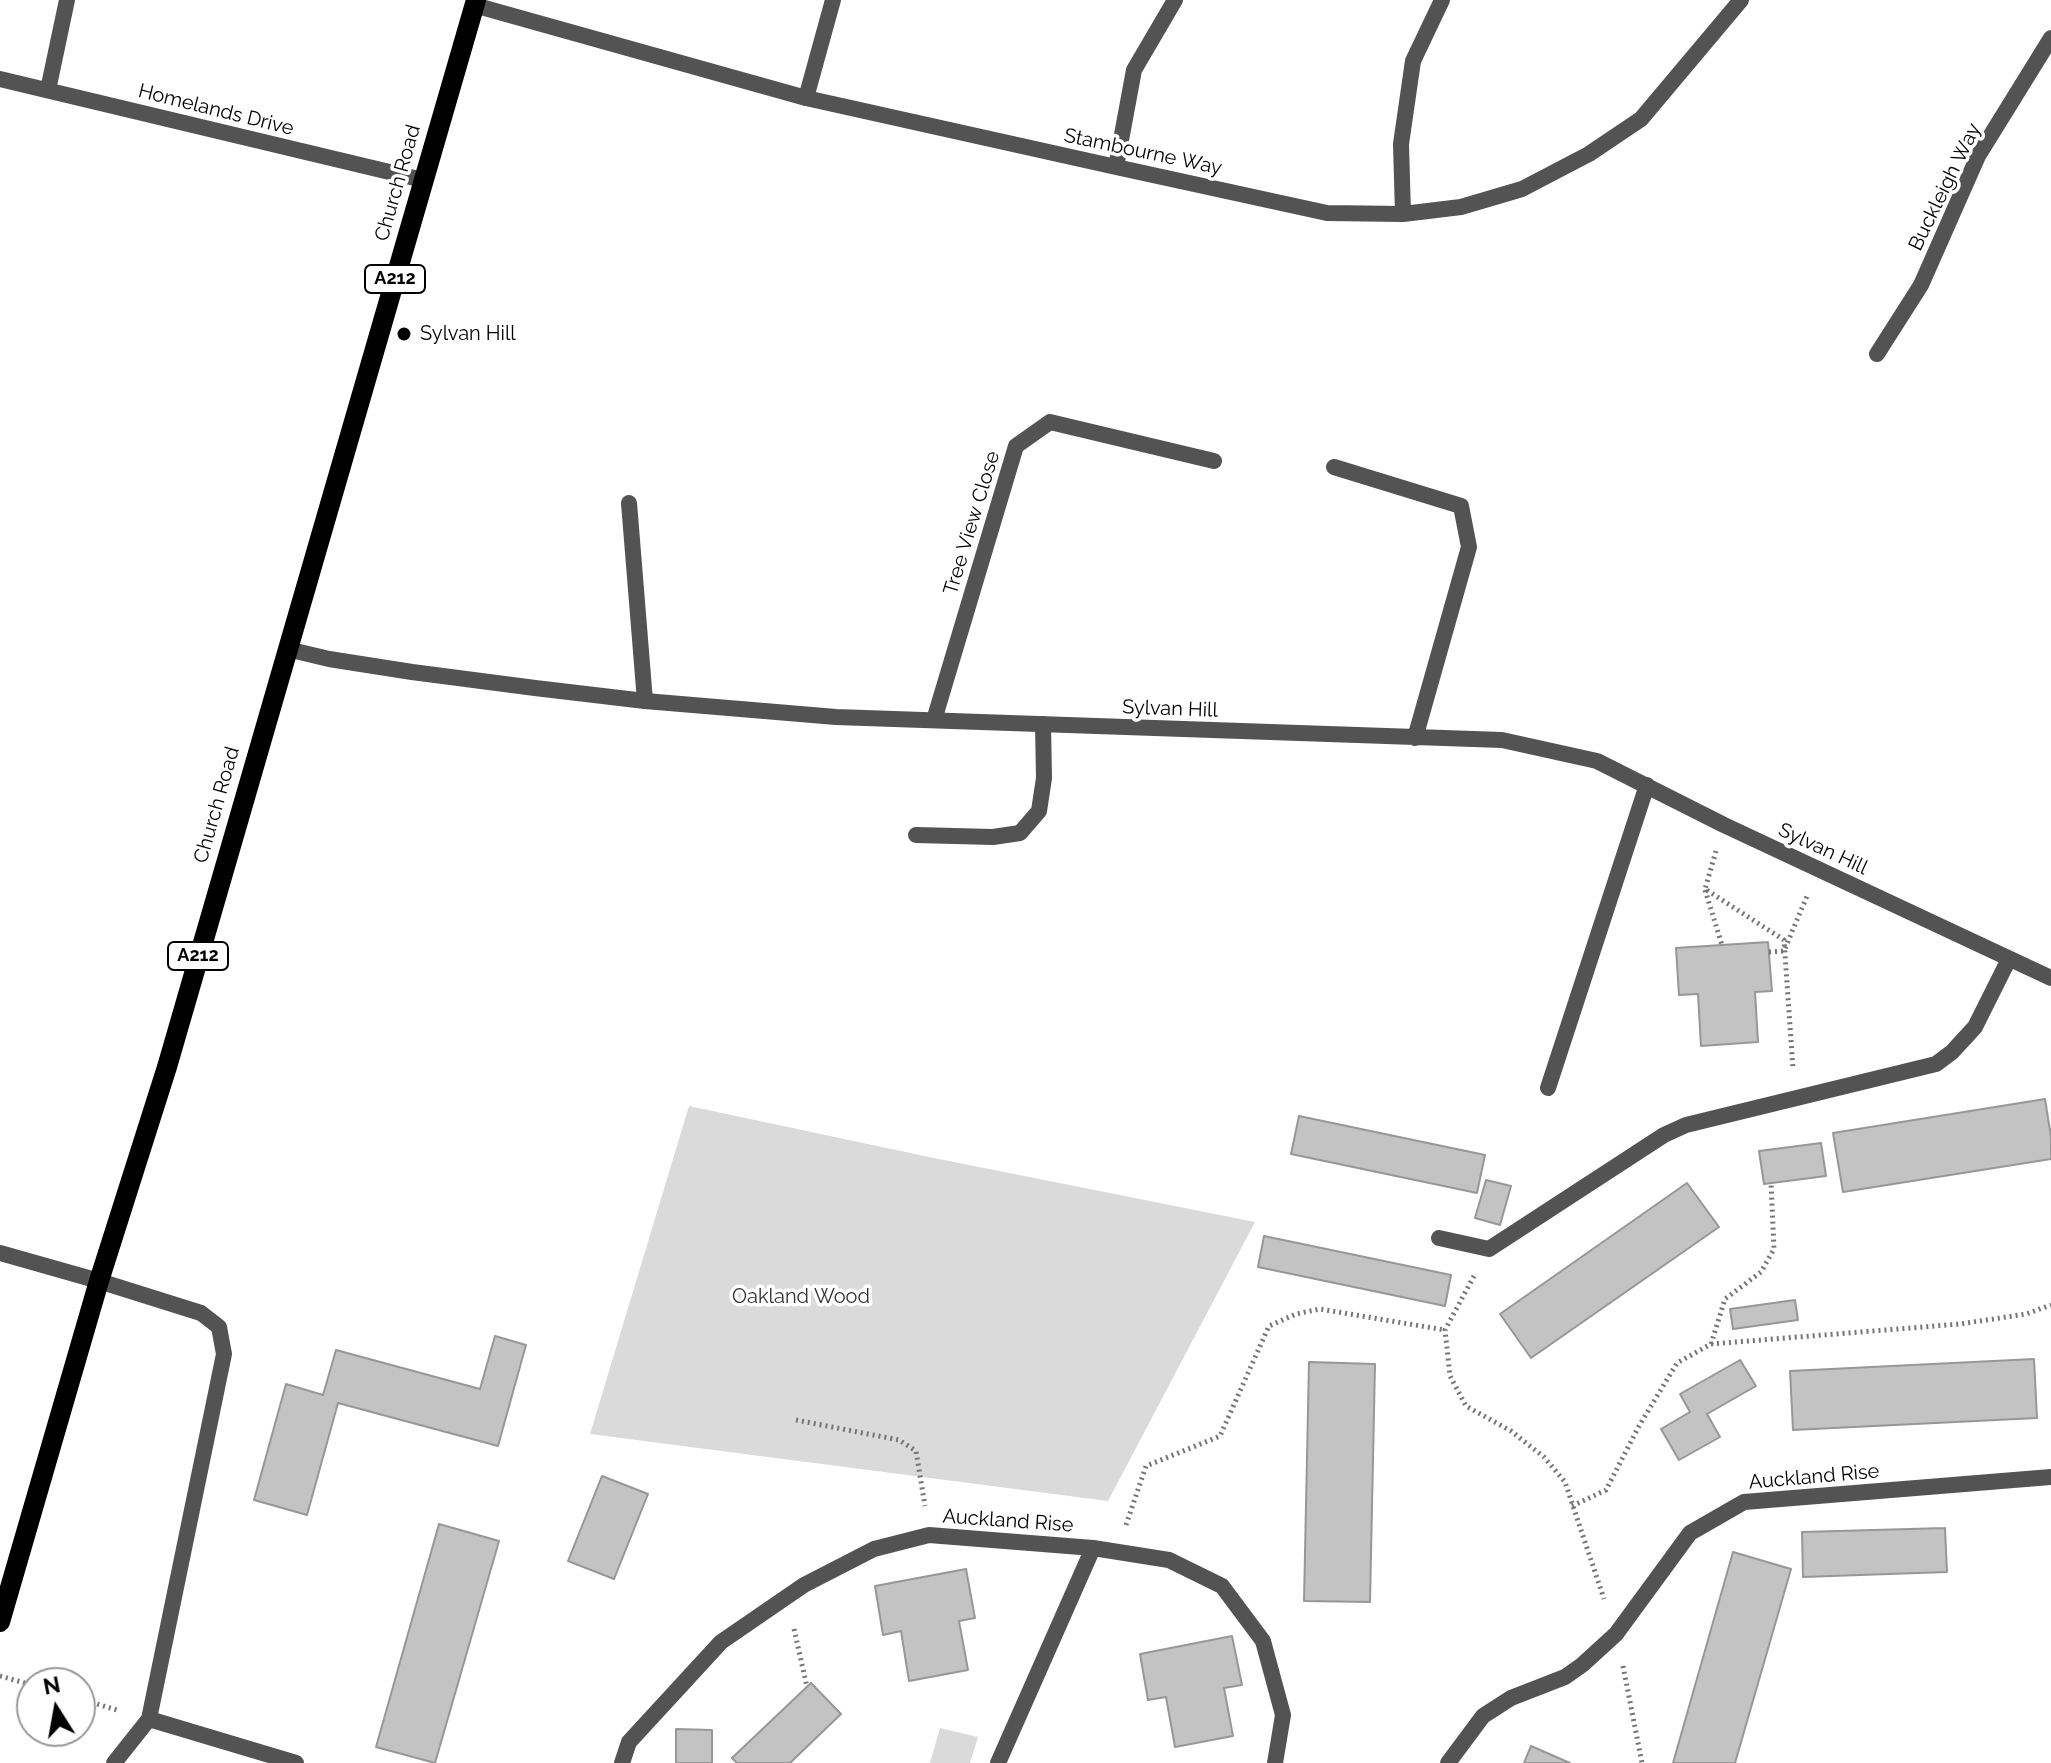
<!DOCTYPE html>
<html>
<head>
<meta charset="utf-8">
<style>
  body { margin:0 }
  #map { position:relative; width:2051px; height:1763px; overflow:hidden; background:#fff; font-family:Raleway,sans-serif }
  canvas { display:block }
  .north { position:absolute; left:16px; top:1667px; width:80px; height:80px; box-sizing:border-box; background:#fff; border:2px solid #999; border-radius:50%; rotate:349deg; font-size:22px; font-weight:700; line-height:32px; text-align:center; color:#000 }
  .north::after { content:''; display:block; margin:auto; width:28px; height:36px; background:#000; clip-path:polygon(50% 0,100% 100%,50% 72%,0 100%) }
</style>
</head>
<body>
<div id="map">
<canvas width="2051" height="1763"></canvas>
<div class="north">N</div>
</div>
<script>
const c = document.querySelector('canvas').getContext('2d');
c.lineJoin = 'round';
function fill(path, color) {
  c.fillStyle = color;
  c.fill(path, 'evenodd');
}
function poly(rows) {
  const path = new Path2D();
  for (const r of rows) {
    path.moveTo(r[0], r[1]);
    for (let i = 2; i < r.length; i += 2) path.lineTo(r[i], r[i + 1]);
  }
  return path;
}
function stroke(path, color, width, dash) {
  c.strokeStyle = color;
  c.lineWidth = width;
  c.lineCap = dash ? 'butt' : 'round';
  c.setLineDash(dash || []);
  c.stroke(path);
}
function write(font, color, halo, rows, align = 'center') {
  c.font = font + ' Raleway,sans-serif';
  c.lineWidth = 7;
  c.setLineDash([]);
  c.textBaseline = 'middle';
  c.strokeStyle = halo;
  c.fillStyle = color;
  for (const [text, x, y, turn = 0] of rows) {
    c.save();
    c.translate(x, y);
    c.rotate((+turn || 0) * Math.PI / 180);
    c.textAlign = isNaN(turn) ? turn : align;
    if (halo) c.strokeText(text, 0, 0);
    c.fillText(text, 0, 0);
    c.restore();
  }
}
const green = poly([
  [689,1106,929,1157,1255,1222,1108,1501,590,1434],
  [940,1728,978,1737,970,1763,930,1763]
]);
const building = poly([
  [1768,942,1772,991,1755,992,1758,1042,1701,1046,1698,994,1679,995,1676,948,1768,942],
  [2045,1099,2051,1137,2051,1159,1843,1192,1833,1133,2045,1099],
  [1299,1116,1485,1155,1477,1193,1291,1154,1299,1116],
  [1821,1143,1826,1176,1764,1184,1759,1151,1821,1143],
  [1486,1180,1511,1186,1500,1225,1475,1218,1486,1180],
  [1687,1183,1719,1227,1531,1358,1500,1314,1687,1183],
  [1264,1236,1451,1275,1445,1306,1258,1267,1264,1236],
  [1795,1300,1798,1320,1733,1329,1730,1309,1795,1300],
  [495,1336,526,1345,498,1446,338,1403,307,1515,254,1500,286,1384,323,1395,336,1350,480,1389,495,1336],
  [2034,1359,2037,1418,1793,1430,1790,1371,2034,1359],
  [1740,1360,1756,1386,1707,1414,1720,1437,1679,1460,1661,1429,1690,1412,1680,1394,1740,1360],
  [1309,1362,1375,1364,1370,1602,1304,1601,1309,1362],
  [602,1476,648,1494,614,1579,568,1561,602,1476],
  [439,1524,499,1541,435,1763,376,1747,439,1524],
  [1945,1528,1947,1572,1803,1577,1802,1532,1945,1528],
  [1733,1552,1791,1569,1735,1763,1673,1763,1733,1552],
  [966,1569,975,1618,959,1621,968,1670,909,1681,901,1631,883,1635,875,1586,966,1569],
  [1232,1636,1242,1685,1224,1688,1233,1736,1175,1747,1166,1697,1148,1700,1140,1654,1232,1636],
  [811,1683,841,1714,790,1763,737,1763,732,1758,811,1683],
  [676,1729,712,1730,712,1763,676,1763,676,1729],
  [1531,1746,1570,1763,1524,1763,1531,1746]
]);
const path = poly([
  [1716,851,1705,889,1784,940,1793,1069],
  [1705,890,1722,945],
  [1769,952,1784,951,1807,896],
  [1474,1276,1445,1330,1450,1376,1466,1406,1511,1431,1544,1457,1565,1482,1604,1599],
  [1711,1344,1960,1324,2026,1314,2051,1305],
  [796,1420,899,1440,916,1451,925,1506],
  [1572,1506,1606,1490,1639,1426,1677,1363,1711,1344,1725,1299,1761,1272,1774,1249,1771,1183],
  [1126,1525,1146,1466,1220,1436,1269,1326,1296,1314,1320,1309,1445,1330],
  [794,1629,807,1687],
  [1623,1666,1642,1763],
  [0,1676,32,1685],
  [80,1699,117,1710]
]);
const lane = poly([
  [48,90,67,0],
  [806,98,833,0],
  [629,503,645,701],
  [916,835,993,837,1020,833,1039,811,1044,778,1043,724],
  [1548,1088,1647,785],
  [99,1281,201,1313,219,1327,224,1354,149,1719,114,1763],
  [149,1719,296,1763]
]);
const street = poly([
  [474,5,806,98,1116,167,1327,213,1403,214,1461,207,1522,189,1589,154,1641,119,1741,0],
  [0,79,423,180],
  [1116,167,1134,70,1175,0],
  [1403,214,1401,144,1413,61,1442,0],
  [1877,354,1921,285,1978,156,2051,38],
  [1334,467,1461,506,1469,547,1415,738],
  [287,649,329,659,412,672,535,688,645,701,836,717,1502,740,1597,761,1724,825,2051,978],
  [934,720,1016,446,1050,422,1214,461],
  [1439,1238,1489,1249,1664,1135,1686,1125,1936,1064,1952,1052,1975,1027,2009,959],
  [0,1253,99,1281],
  [622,1763,629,1742,721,1642,804,1585,874,1549,929,1535,1093,1548],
  [998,1763,1093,1548,1169,1560,1222,1586,1263,1641,1283,1715,1275,1763],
  [1448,1763,1483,1716,1511,1698,1565,1677,1582,1665,1616,1634,1690,1533,1744,1502,2051,1477]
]);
const primary = poly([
  [0,1622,99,1281,167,1067,476,0]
]);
const markers = [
  [404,334,8,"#000"]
];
const shields = [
  [395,279,60],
  [198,956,60]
];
const shieldNames = [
  ["A212",395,279],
  ["A212",198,956]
];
const streetNames = [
  ["Homelands Drive",216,110,14],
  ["Stambourne Way",1143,152,12],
  ["Church Road",398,183,-74],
  ["Buckleigh Way",1945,187,-64],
  ["Tree View Close",972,523,-73],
  ["Sylvan Hill",1170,709,2],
  ["Church Road",217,805,-74],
  ["Sylvan Hill",1823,849,25],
  ["Auckland Rise",1814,1477,-5],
  ["Auckland Rise",1008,1521,4]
];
const poiNames = [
  ["Sylvan Hill",420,334]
];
const parkNames = [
  ["Oakland Wood",801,1297]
];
fill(green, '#dadada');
fill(building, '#c3c3c3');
stroke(building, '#979797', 2);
stroke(path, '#757575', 5, [2, 4]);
stroke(lane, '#535353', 16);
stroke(street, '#535353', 16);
stroke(primary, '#000', 20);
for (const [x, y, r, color] of markers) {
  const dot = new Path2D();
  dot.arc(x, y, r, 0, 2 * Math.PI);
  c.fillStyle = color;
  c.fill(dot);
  stroke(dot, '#fff', 3);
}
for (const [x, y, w] of shields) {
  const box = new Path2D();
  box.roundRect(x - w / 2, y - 14, w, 28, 6);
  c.fillStyle = '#fff';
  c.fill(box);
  stroke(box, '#000', 2);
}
write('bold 18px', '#000', null, shieldNames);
write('20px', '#000', '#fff', streetNames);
write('20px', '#000', '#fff', poiNames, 'left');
write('20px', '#313131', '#fff', parkNames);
</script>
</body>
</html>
